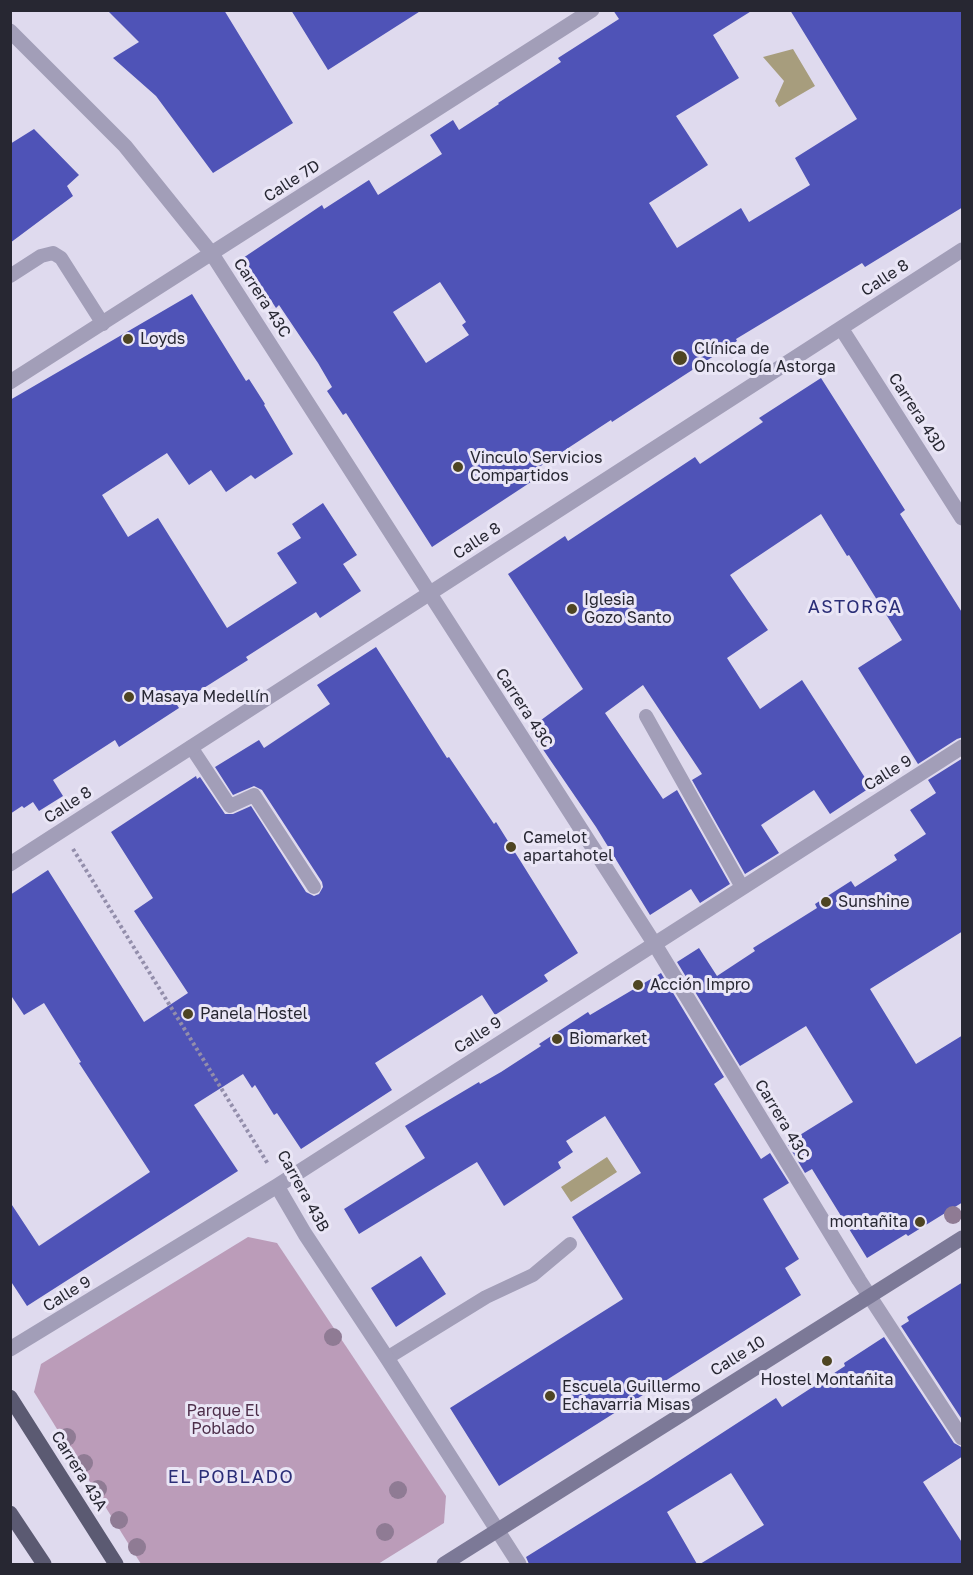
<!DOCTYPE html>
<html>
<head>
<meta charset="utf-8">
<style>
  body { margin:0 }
  #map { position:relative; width:973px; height:1575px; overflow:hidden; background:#dfdaee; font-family:"Golos Text",sans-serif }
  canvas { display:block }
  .frame { position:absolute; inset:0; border:12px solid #272732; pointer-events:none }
</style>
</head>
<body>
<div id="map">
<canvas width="973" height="1575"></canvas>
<div class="frame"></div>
</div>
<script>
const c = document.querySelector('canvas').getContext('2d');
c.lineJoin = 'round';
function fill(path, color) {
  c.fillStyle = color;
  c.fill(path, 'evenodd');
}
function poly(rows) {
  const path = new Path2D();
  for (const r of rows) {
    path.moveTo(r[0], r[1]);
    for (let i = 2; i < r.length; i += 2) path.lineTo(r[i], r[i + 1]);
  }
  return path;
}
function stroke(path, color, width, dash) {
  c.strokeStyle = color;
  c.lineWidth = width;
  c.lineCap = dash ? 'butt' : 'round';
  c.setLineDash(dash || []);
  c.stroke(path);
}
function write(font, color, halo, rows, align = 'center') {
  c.font = font + ' "Golos Text",sans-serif';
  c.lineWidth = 6;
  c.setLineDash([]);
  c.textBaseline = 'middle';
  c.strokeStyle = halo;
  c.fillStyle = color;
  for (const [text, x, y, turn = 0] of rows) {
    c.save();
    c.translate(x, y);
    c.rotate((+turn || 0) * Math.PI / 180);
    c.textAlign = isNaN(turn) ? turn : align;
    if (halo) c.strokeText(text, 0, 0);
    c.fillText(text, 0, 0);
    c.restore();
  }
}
const green = poly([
  [248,1237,277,1243,446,1496,444,1523,378,1564,141,1564,34,1392,41,1364]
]);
const water = poly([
  [793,49,815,86,779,107,775,101,784,81,763,57],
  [607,1157,617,1172,571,1202,561,1187]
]);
const building = poly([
  [107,10,224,10,293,123,213,173,156,96,113,58,139,42],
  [291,10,422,10,328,70],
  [613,10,753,10,713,35,739,78,676,116,708,165,649,203,677,248,741,208,749,222,810,185,795,158,857,119,790,10,963,10,963,207,865,267,862,263,736,339,737,341,612,422,611,420,533,471,537,478,432,547,346,413,343,415,327,391,332,387,318,363,279,305,276,308,243,258,322,205,324,209,369,180,378,195,442,154,430,135,453,120,459,130,499,104,498,103,561,62,558,58,619,19],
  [440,282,466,322,462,325,469,335,426,363,393,312],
  [34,129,79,175,67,186,73,196,10,243,10,144],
  [192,294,246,381,249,379,265,404,264,405,293,454,255,479,251,475,226,492,211,470,189,485,167,453,102,495,128,537,158,518,227,628,297,583,277,553,301,538,292,524,323,503,357,555,343,564,361,591,320,618,316,612,246,657,248,660,177,705,179,708,119,747,115,740,53,780,63,796,39,811,33,802,24,808,22,806,10,814,10,400],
  [821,378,905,510,900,514,963,614,963,737,957,739,918,764,858,668,902,640,849,555,847,556,821,514,730,575,768,630,727,658,760,709,802,680,871,787,830,814,814,790,761,825,779,853,745,874,692,780,702,774,643,685,605,713,663,799,677,790,730,884,700,903,691,889,650,915,596,827,529,729,583,689,508,574,565,536,568,541,695,457,700,464,763,422,759,418],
  [376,647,447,758,449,757,494,824,496,822,578,953,544,975,548,981,495,1015,482,995,375,1063,392,1090,301,1149,277,1113,274,1115,255,1085,252,1088,243,1074,194,1105,238,1171,27,1306,10,1280,10,1202,39,1246,150,1172,79,1063,81,1062,44,1003,24,1015,10,994,10,895,48,870,144,1022,188,993,134,911,153,898,111,832,196,776,197,779,200,777,225,814,233,814,251,806,306,892,314,896,319,894,323,887,322,882,262,790,254,786,233,795,215,767,259,740,264,748,330,704,317,685],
  [963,758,963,931,870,989,916,1064,963,1035,963,1202,908,1236,906,1234,867,1258,812,1169,805,1173,787,1143,853,1102,806,1026,740,1066,677,962,699,948,717,976,755,951,753,948,817,908,815,904,851,881,855,887,897,860,894,855,926,834,910,810,936,793,928,780],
  [661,973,724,1077,714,1084,761,1159,770,1153,789,1183,763,1199,799,1259,785,1268,801,1295,499,1486,450,1408,623,1299,572,1217,641,1173,605,1116,566,1141,573,1152,558,1162,561,1168,504,1206,477,1162,359,1234,344,1209,425,1158,405,1126,479,1082,480,1084,501,1072,541,1046,539,1044,588,1012,590,1015],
  [421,1256,446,1294,396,1327,371,1288],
  [963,1282,963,1421,901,1326,909,1321,907,1317],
  [884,1337,954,1443,963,1448,963,1456,923,1482,963,1544,963,1564,700,1564,764,1525,731,1473,667,1512,697,1564,529,1564,526,1557,648,1481,776,1398,782,1407,845,1366,844,1363]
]);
const path = poly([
  [73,849,268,1164]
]);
const service = poly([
  [10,276,41,256,53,253,61,258,103,324],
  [646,716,742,887],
  [191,747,230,806,254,795,314,887],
  [387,1358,486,1297,533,1275,570,1244]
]);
const minor = poly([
  [10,31,125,146,212,254,654,943,859,1280,962,1438],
  [841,328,962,518],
  [10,382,592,10],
  [10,864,962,250],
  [277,1186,305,1234,387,1358,519,1564],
  [10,1349,277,1186,962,747]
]);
const secondary = poly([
  [444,1564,962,1238]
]);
const primary = poly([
  [10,1397,116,1564],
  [10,1513,44,1564]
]);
const trees = [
  [953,1215],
  [333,1337],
  [67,1437],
  [84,1463],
  [98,1489],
  [398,1490],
  [119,1520],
  [385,1532],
  [137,1547]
];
const markers = [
  [128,339,6,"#4e4522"],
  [680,358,8,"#4e4522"],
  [458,467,6,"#4e4522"],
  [572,609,6,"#4e4522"],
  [129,697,6,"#4e4522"],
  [511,847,6,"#4e4522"],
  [826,902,6,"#4e4522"],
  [638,985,6,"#4e4522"],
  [188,1014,6,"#4e4522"],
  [557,1039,6,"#4e4522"],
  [920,1222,6,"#4e4522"],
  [827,1361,6,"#4e4522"],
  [550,1396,6,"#4e4522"]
];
const streetNames = [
  ["Calle 7D",292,181,-33],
  ["Calle 8",885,278,-33],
  ["Carrera 43C",262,298,57],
  ["Carrera 43D",917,413,57],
  ["Calle 8",477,541,-33],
  ["Carrera 43C",524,708,57],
  ["Calle 9",888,773,-32],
  ["Calle 8",68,805,-33],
  ["Calle 9",478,1035,-33],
  ["Carrera 43C",782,1120,59],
  ["Carrera 43B",303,1191,61],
  ["Calle 9",67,1294,-32],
  ["Calle 10",738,1356,-32],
  ["Carrera 43A",79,1471,58]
];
const poiNames = [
  ["Loyds",140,339],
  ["Clínica de",694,349],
  ["Oncología Astorga",694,367],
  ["Vinculo Servicios",470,458],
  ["Compartidos",470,476],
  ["Iglesia",584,600],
  ["Gozo Santo",584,618],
  ["Masaya Medellín",141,697],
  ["Camelot",523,838],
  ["apartahotel",523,856],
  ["Sunshine",838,902],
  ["Acción Impro",650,985],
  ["Panela Hostel",200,1014],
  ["Biomarket",569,1039],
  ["montañita",908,1222,"right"],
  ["Hostel Montañita",827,1380,"center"],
  ["Escuela Guillermo",562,1387],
  ["Echavarria Misas",562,1405]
];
const parkNames = [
  ["Parque El",223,1411],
  ["Poblado",223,1429]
];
const neighbourhoodNames = [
  ["ASTORGA",855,607],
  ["EL POBLADO",231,1477]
];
fill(green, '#bb9cb9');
fill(water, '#a79d7d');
fill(building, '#4f53b7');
stroke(path, '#938eab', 4, [3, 3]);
stroke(service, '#a29eb8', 14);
stroke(minor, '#a29eb8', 15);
stroke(secondary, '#7c7997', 15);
stroke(primary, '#5b5a72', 15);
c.fillStyle = '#8f7b94';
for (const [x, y] of trees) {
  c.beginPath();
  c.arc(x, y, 9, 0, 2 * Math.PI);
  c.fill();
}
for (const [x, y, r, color] of markers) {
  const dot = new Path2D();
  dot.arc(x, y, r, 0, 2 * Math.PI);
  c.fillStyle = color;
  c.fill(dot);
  stroke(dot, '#eae6f6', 2);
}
write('16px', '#272732', '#eae6f6', streetNames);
write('16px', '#272732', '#eae6f6', poiNames, 'left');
write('16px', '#4d2e4a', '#eae6f6', parkNames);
c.letterSpacing = '1.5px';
write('18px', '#2a2d77', '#eae6f6', neighbourhoodNames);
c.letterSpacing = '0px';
</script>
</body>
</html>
